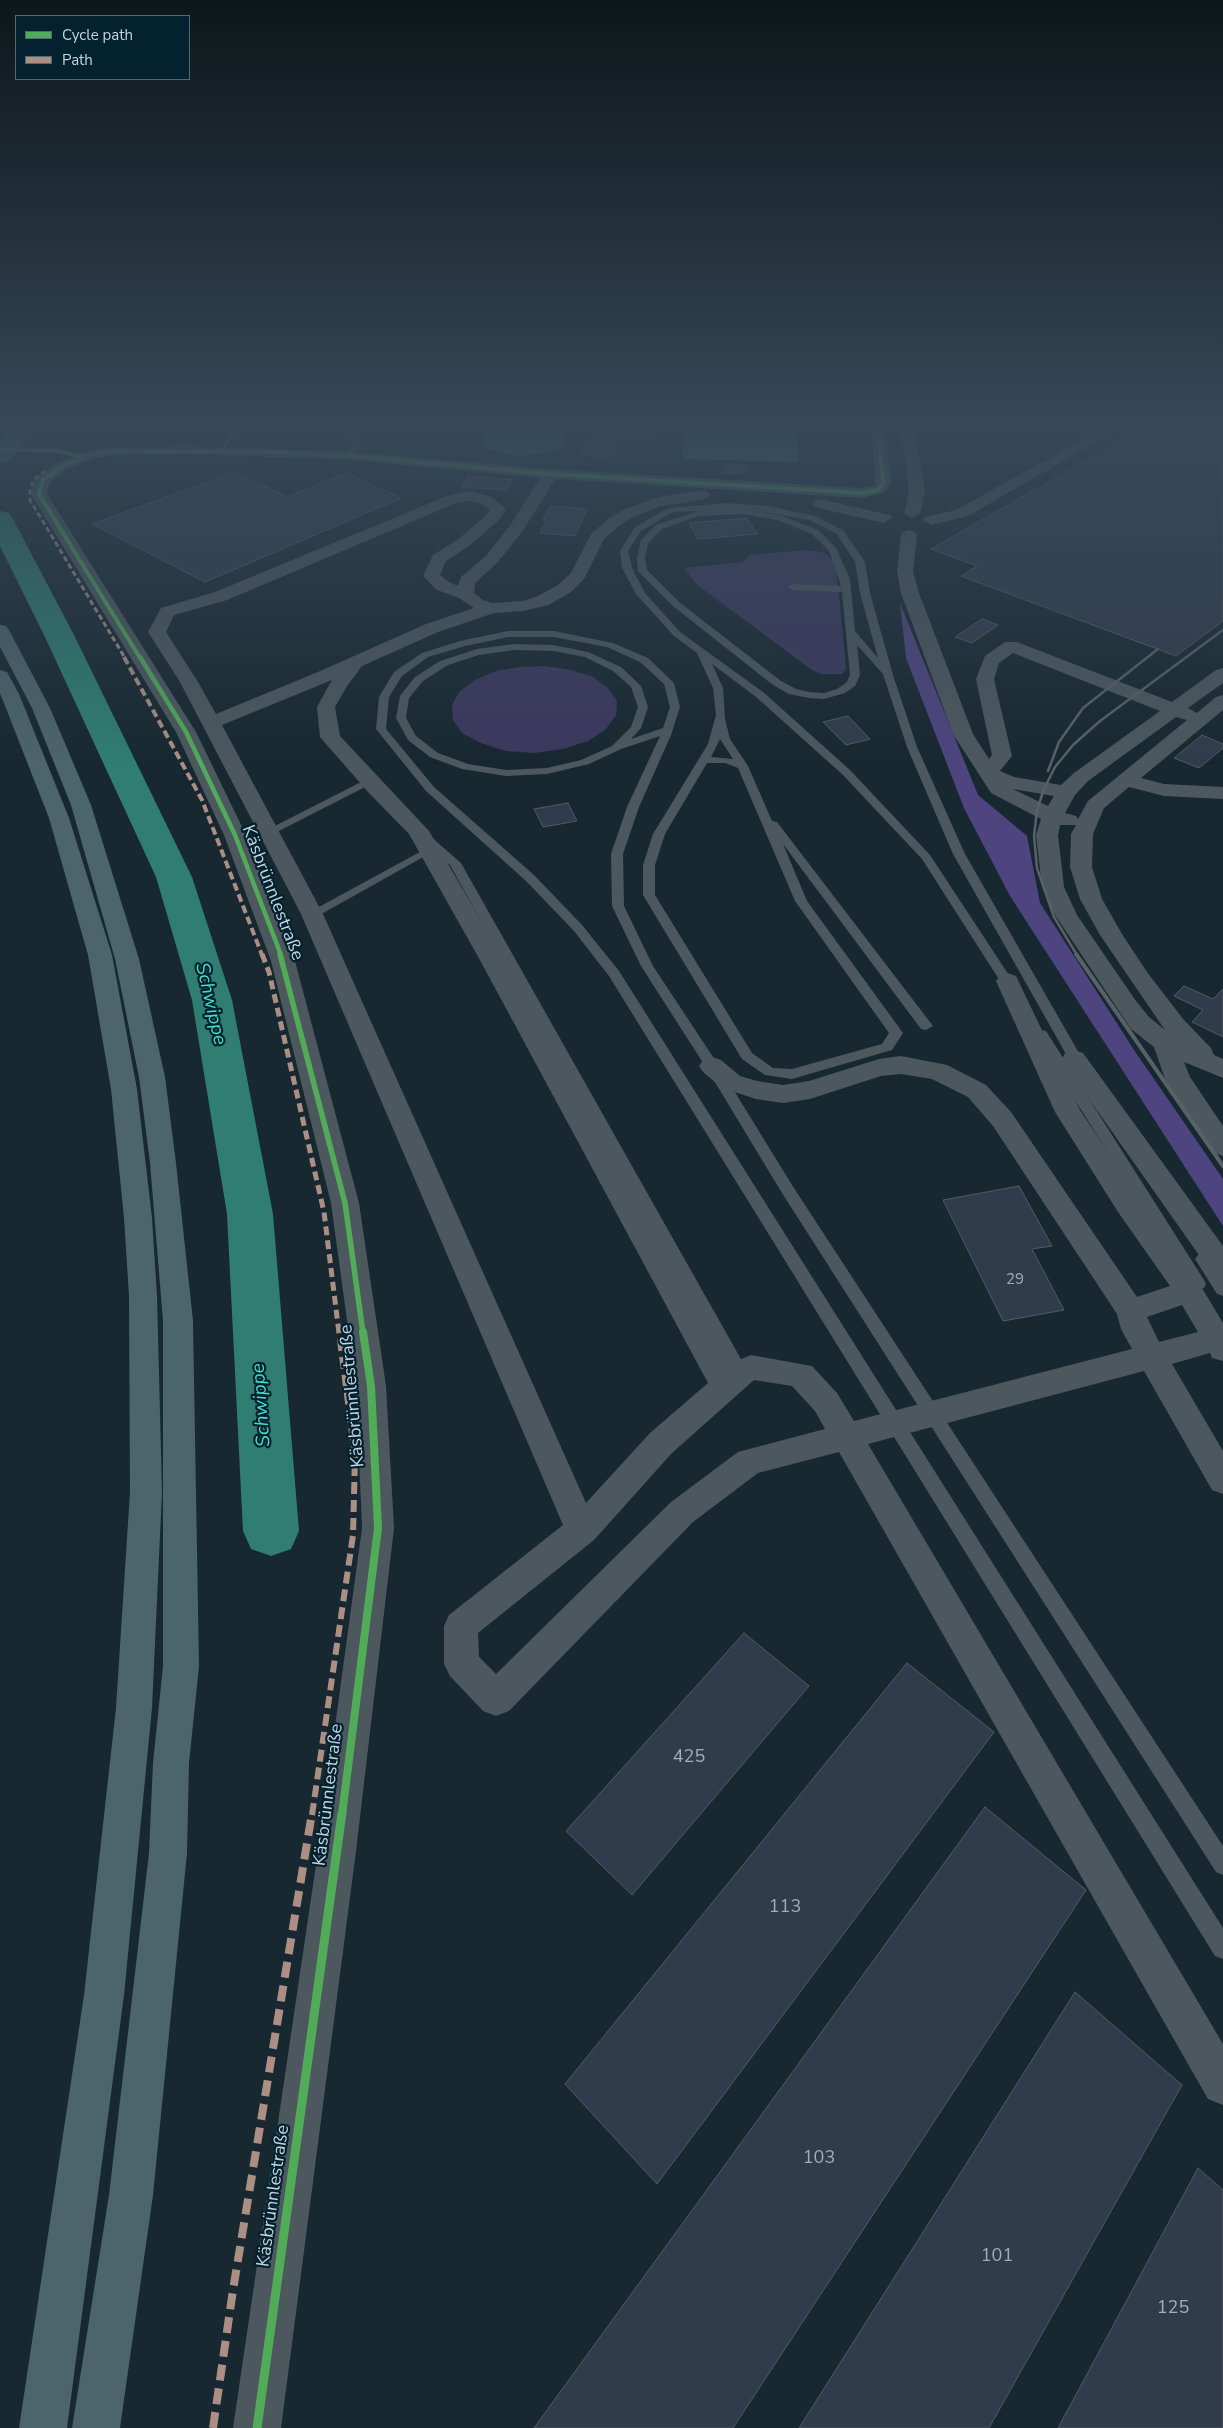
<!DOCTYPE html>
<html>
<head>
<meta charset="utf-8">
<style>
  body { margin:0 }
  #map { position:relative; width:1223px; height:2428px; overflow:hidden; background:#182830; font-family:"Nunito Sans",sans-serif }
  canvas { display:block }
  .legend { position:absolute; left:15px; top:15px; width:175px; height:65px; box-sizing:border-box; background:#042130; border:1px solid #516976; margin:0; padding:6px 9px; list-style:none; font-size:15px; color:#c4d4df }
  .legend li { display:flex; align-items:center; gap:10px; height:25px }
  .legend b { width:25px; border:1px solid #516976 }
</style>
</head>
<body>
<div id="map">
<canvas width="1223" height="2428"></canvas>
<ul class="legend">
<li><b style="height:6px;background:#51ab58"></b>Cycle path</li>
<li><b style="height:6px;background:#ac8f84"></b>Path</li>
</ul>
</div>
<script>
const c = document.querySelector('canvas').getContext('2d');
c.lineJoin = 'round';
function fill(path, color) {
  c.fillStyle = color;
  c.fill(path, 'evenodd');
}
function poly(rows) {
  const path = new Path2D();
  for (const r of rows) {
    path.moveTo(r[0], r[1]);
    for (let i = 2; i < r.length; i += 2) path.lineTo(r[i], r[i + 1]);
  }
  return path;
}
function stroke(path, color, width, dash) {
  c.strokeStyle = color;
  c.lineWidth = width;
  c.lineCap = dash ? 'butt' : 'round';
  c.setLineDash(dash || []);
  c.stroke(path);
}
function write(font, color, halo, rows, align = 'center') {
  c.font = font + ' "Nunito Sans",sans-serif';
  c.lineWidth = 4.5;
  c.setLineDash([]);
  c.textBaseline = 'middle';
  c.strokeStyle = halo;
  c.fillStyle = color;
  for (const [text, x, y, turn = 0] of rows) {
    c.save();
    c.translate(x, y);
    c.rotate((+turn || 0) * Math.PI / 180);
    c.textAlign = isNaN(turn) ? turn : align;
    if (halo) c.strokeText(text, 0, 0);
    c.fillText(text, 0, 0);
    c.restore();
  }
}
const green = poly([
  [808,550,825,553,834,562,838,585,846,669,842,674,821,674,812,670,696,584,684,568,742,562,750,555],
  [546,666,571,670,593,677,608,688,617,701,616,715,606,729,588,741,563,749,534,753,506,751,481,743,462,733,453,720,452,705,459,692,475,680,496,671,520,667]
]);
const forest = poly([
  [900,603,978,795,1027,836,1040,903,1134,1050,1223,1179,1223,1226,1010,896,964,808,906,658]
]);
const water = poly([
  [499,425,551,425,562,430,567,439,562,446,548,453,519,456,500,453,486,448,480,440,485,432],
  [686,425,797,425,799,462,682,459]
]);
const stream = poly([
  [0,430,23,429]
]);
const river = poly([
  [14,425,39,425,9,461,0,463,0,441,14,425],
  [0,511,9,513,13,519,75,637,192,877,232,1000,273,1214,299,1531,291,1549,271,1556,251,1549,243,1531,227,1214,192,1000,156,877,45,637,0,546,0,511]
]);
const building = poly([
  [1148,425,1223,425,1223,621,1176,656,961,576,977,566,931,549,1148,425],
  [594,441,612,443,619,450,614,454,603,457,590,456,582,452,581,447,594,441],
  [726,464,747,466,745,474,723,473,726,464],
  [235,472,287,497,346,473,401,498,205,582,92,524,235,472],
  [468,476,512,479,507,490,462,487,468,476],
  [550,506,587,509,575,536,540,533,547,520,543,520,550,506],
  [747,518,757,534,698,539,689,523,747,518],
  [982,619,998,625,972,643,955,637,982,619],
  [848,716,870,739,846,745,823,722,848,716],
  [1202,735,1223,744,1223,748,1199,768,1174,758,1202,735],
  [568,803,577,821,543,827,534,809,568,803],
  [1184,986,1213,999,1223,989,1223,1037,1192,1022,1203,1010,1174,996,1184,986],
  [1019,1186,1052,1246,1032,1249,1064,1310,1003,1321,943,1200,1019,1186],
  [744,1633,809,1686,632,1895,566,1831,744,1633],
  [907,1663,994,1732,657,2184,565,2084,907,1663],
  [985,1807,1086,1890,733,2428,534,2428,985,1807],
  [1075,1992,1182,2085,989,2428,799,2428,1075,1992],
  [1198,2168,1223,2190,1223,2428,1058,2428,1198,2168]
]);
const lane = poly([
  [352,425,360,425,355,433,362,442,353,458,350,458,346,456,354,442,347,433,352,425],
  [584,425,592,425,592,427,599,429,647,430,658,425,669,425,648,434,599,433,586,431,584,425],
  [727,503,768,506,815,516,843,530,865,562,870,593,893,675,917,747,965,854,1087,1067,1085,1070,1075,1070,953,854,907,747,883,674,857,645,860,675,855,686,845,693,824,699,809,698,789,694,773,685,673,606,638,571,637,558,641,540,656,525,698,511,673,512,641,531,628,551,632,568,645,593,680,632,763,692,850,770,930,855,1020,992,1019,995,1009,995,922,859,842,774,755,696,712,664,723,688,725,719,730,739,748,766,772,821,777,822,933,1026,926,1030,921,1029,783,844,807,901,903,1033,892,1050,792,1079,765,1075,742,1059,643,895,643,865,653,834,708,744,716,715,713,688,697,653,674,636,636,594,622,568,620,551,635,527,668,508,727,503],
  [753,510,809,520,837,534,855,562,860,593,878,658,855,631,850,579,836,548,818,530,782,516,753,510],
  [742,514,777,520,812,534,829,551,841,586,793,584,788,587,793,590,842,592,850,675,847,682,837,689,824,693,809,692,796,689,781,681,679,602,647,570,645,558,648,543,662,529,699,516,742,514],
  [720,739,733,759,711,757,720,739],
  [707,763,725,763,738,768,795,901,889,1033,882,1044,792,1069,773,1068,752,1053,655,895,655,865,665,834,707,763],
  [508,631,554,631,613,643,648,658,674,683,680,707,671,735,639,807,623,854,624,906,653,966,717,1063,792,1185,1223,1846,1223,1875,1216,1872,782,1193,707,1069,641,966,612,906,611,854,627,807,660,736,621,749,589,764,547,774,506,776,462,769,430,757,408,740,396,718,400,696,415,677,440,661,477,649,514,644,553,645,588,652,621,667,641,686,648,707,641,728,631,739,663,728,670,707,664,684,640,662,607,647,554,637,508,637,465,646,428,657,402,676,389,697,386,729,434,787,534,875,582,925,619,971,1223,1928,1223,1959,1215,1956,609,976,574,931,526,881,426,791,376,729,379,697,394,672,422,653,460,641,508,631],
  [514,650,553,651,585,657,613,671,631,687,638,707,631,727,612,746,581,760,547,768,506,770,468,764,438,753,416,736,406,718,409,698,423,681,448,665,479,655,514,650],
  [369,778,373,779,373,783,273,834,269,835,263,832,369,778],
  [425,834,429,835,461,863,746,1368,748,1373,746,1378,740,1380,734,1378,450,865,434,851,316,917,308,917,306,914,429,847,419,837,425,834],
  [1041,1030,1046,1031,1204,1280,1206,1284,1204,1288,1198,1290,1192,1288,1034,1034,1041,1030],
  [1203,1253,1208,1255,1223,1277,1223,1296,1217,1294,1195,1259,1198,1255,1203,1253]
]);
const street = poly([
  [871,425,885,425,891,483,883,493,862,498,555,479,524,529,498,562,475,583,474,593,483,600,492,603,523,601,536,597,558,585,571,573,591,534,608,519,623,510,658,497,703,490,711,495,703,500,661,506,635,516,620,525,604,539,584,579,570,593,548,605,523,611,494,613,438,632,362,666,347,686,335,707,340,736,429,831,505,962,729,1364,751,1355,812,1366,837,1393,854,1421,1132,1349,1121,1329,1117,1314,993,1126,968,1097,932,1079,901,1074,881,1076,810,1099,783,1103,756,1099,722,1088,703,1072,699,1066,703,1060,712,1057,721,1060,740,1076,757,1081,783,1085,809,1081,879,1059,901,1056,947,1065,986,1085,1011,1112,1137,1297,1170,1286,1118,1212,1055,1112,996,981,1000,976,1008,973,1016,976,1080,1110,1138,1198,1199,1283,1223,1323,1223,1361,1212,1358,1210,1353,1172,1364,1223,1451,1223,1494,1212,1490,1144,1371,868,1444,1223,2044,1223,2105,1208,2099,839,1452,758,1473,693,1522,509,1711,496,1716,483,1711,450,1676,444,1664,444,1626,449,1615,563,1525,301,914,180,682,148,632,161,608,215,592,447,496,470,491,491,497,506,509,500,519,469,546,446,561,440,575,449,582,458,586,461,577,486,556,511,524,540,478,350,460,188,454,114,455,96,458,67,469,50,482,47,494,196,732,246,835,295,961,359,1203,386,1386,394,1528,356,1851,281,2428,233,2428,318,1851,362,1528,356,1386,331,1203,271,961,224,835,176,732,31,494,35,480,57,463,93,450,114,447,188,446,350,452,550,469,862,488,873,486,875,483,871,425],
  [470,501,481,503,490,510,486,516,457,540,433,555,423,576,437,590,459,598,474,608,426,624,318,672,216,714,198,682,166,632,174,615,227,600,456,503,470,501],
  [332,680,317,707,320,737,368,792,409,834,481,962,708,1383,650,1433,586,1503,323,914,222,725,332,680],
  [1182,1305,1198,1332,1159,1342,1147,1317,1182,1305],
  [754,1380,792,1386,815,1411,825,1429,738,1452,671,1502,496,1674,479,1657,478,1633,594,1540,672,1453,754,1380],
  [900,425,914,425,925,492,920,513,912,518,904,513,909,492,900,425],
  [1109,425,1126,425,968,516,931,525,923,520,925,517,956,510,1109,425],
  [820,499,890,515,892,518,884,523,814,507,812,504,814,501,820,499],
  [909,530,915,532,917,535,913,571,919,593,973,734,989,759,992,755,976,679,985,656,1005,642,1017,642,1172,702,1216,670,1223,668,1223,683,1188,708,1197,713,1216,697,1223,695,1223,710,1141,778,1164,784,1223,787,1223,799,1164,796,1129,787,1104,808,1093,834,1092,867,1102,899,1122,934,1147,972,1183,1019,1211,1048,1214,1055,1223,1059,1223,1078,1184,1062,1190,1077,1223,1126,1223,1156,1214,1153,1165,1079,1154,1047,1131,1029,1055,915,1042,887,1036,835,1041,819,991,793,953,734,901,593,897,571,901,535,903,532,909,530],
  [1013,653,1160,711,1074,773,1061,785,1014,777,1000,771,1012,756,994,679,999,663,1013,653],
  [1176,717,1187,720,1088,801,1078,819,1076,816,1065,813,1075,795,1088,781,1176,717],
  [1013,789,1054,796,1048,806,1013,789],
  [1060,825,1076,825,1071,834,1070,867,1080,899,1100,935,1165,1030,1149,1017,1136,1001,1077,915,1064,887,1058,835,1060,825],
  [1074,1050,1083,1053,1223,1246,1223,1278,1213,1275,1065,1065,1062,1059,1065,1053,1074,1050]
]);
const highway = poly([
  [0,625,6,626,9,630,50,708,91,805,139,959,165,1077,176,1163,193,1321,199,1666,189,1763,187,1853,153,2195,120,2428,72,2428,109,2195,149,1853,153,1763,163,1666,163,1321,150,1163,139,1077,115,959,71,805,32,708,0,647,0,625],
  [0,670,7,672,19,694,69,818,112,955,137,1089,152,1218,157,1296,162,1492,152,1708,124,1995,67,2428,19,2428,84,1995,116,1708,130,1492,129,1296,124,1218,111,1089,88,955,49,818,0,693,0,670]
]);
const railFar1 = poly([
  [1048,771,1059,742,1083,708,1158,649],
  [1077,955,1054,917,1037,868,1034,836,1037,810,1044,789,1055,767,1073,745,1100,721,1223,630]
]);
const rail = poly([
  [1076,954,1223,1166]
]);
const quietFar4 = poly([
  [223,451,235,425],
  [46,471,34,479,30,490,30,500,125,658]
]);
const quietFar3 = poly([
  [124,657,202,800,262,955]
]);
const quietFar2 = poly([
  [262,954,269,972,324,1212,339,1333]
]);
const quietFar1 = poly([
  [312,1815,353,1535,355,1457,339,1332]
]);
const quiet = poly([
  [213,2428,233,2290,312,1813]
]);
const cyclewayFar4 = poly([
  [0,449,59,451,83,458],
  [77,456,114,451,275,452,350,456,550,474,862,493,878,490,883,483,878,425],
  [83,458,62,466,43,480,39,494,140,658]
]);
const cyclewayFar3 = poly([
  [140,657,186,732,235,835,281,955]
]);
const cyclewayFar2 = poly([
  [280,954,345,1203,363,1333]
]);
const cyclewayFar1 = poly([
  [342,1815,378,1528,371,1386,363,1332]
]);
const cycleway = poly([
  [257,2428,342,1813]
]);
const numberNames = [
  ["29",1015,1280]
];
const streetNames = [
  ["Käsbrünnlestraße",272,893,69],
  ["Käsbrünnlestraße",353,1396,-95],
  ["Käsbrünnlestraße",329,1795,-83],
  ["Käsbrünnlestraße",274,2196,-82]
];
const nearNumbernames = [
  ["425",689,1758],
  ["113",785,1908],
  ["103",819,2159],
  ["101",997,2257],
  ["125",1173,2309]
];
const waterNames = [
  ["Schwippe",210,1004,77],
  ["Schwippe",262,1405,-94]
];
fill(green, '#3c385e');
fill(forest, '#4e4580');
fill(water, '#2f7e71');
stroke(stream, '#2f7e71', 4.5);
fill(river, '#2f7e71');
fill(building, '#303c4c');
stroke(building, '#515b63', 1);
fill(lane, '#4c585e');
fill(street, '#4c585e');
fill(highway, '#4c646b');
stroke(railFar1, '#576167', 2.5);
stroke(rail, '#576167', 4);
stroke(quietFar4, '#ac8f84', 3, [5.5, 3]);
stroke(quietFar3, '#ac8f84', 4, [8, 4]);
stroke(quietFar2, '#ac8f84', 5, [9, 5]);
stroke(quietFar1, '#ac8f84', 6, [12, 6]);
stroke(quiet, '#ac8f84', 8, [16, 8]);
stroke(cyclewayFar4, '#51ab58', 4);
stroke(cyclewayFar3, '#51ab58', 4.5);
stroke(cyclewayFar2, '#51ab58', 5.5);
stroke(cyclewayFar1, '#51ab58', 8);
stroke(cycleway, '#51ab58', 9);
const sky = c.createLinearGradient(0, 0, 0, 765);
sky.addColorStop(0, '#0d161a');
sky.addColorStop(0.56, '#374859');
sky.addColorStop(1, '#37485900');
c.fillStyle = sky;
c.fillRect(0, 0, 1223, 765);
write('15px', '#9faeba', null, numberNames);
write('18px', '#c4d4df', '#042130', streetNames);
write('18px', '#9faeba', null, nearNumbernames);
write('italic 19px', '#41e3c8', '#042130', waterNames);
</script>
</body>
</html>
